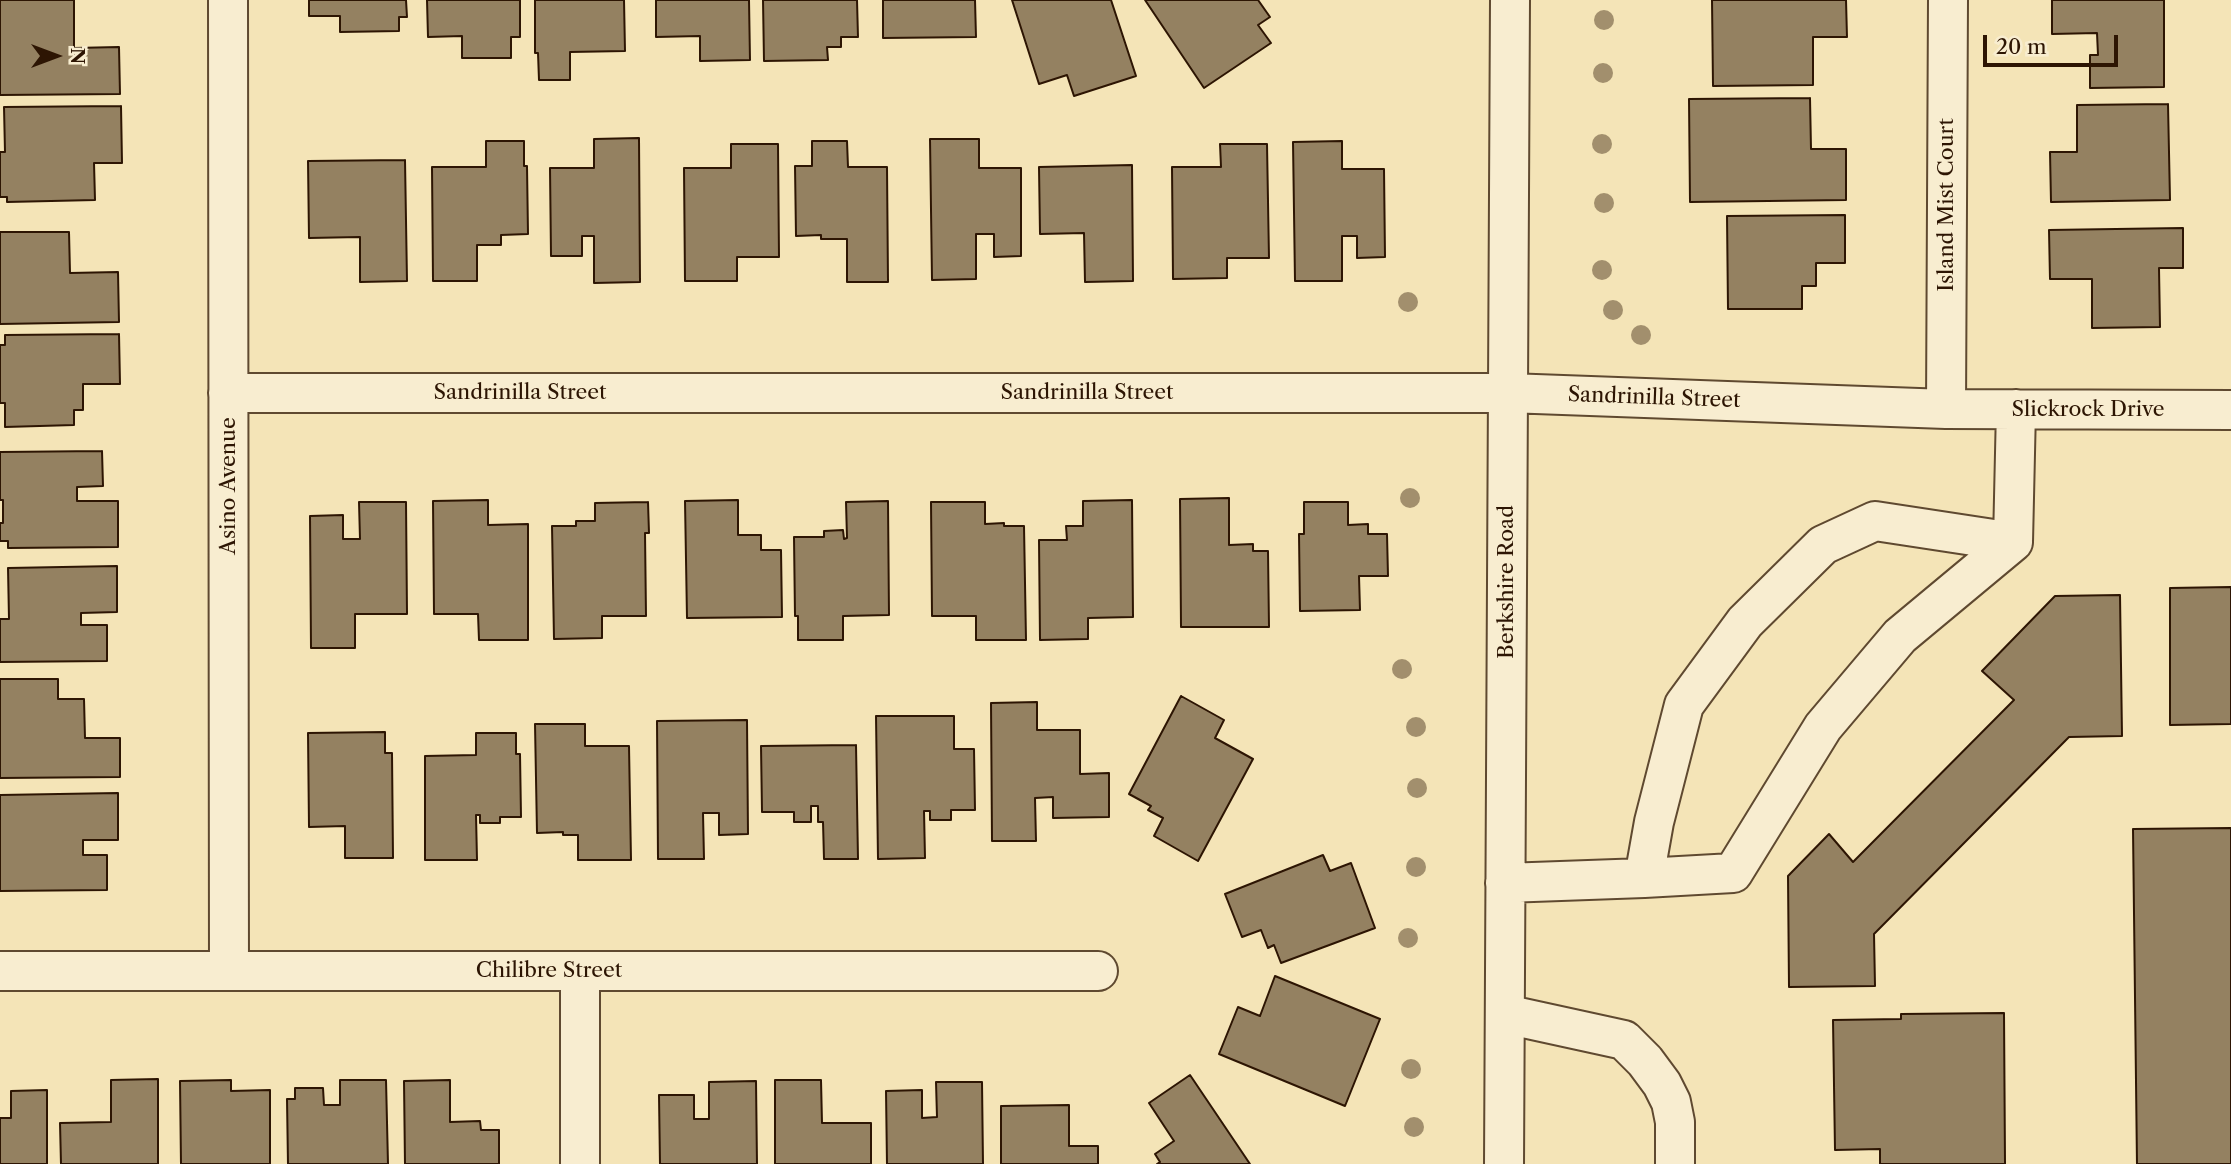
<!DOCTYPE html>
<html>
<head>
<meta charset="utf-8">
<style>
  body { margin:0 }
  #map { position:relative; width:2231px; height:1164px; overflow:hidden; background:#f4e4b7; font-family:"Libre Caslon Text",serif }
  canvas { display:block }
  .north { position:absolute; left:21px; top:21px; width:70px; height:70px; -webkit-text-stroke:5px #f8edd0; paint-order:stroke; rotate:90deg; font-size:19px; font-weight:700; line-height:28px; text-align:center; color:#2d1503 }
  .north::after { content:''; display:block; margin:auto; width:24px; height:32px; background:#2d1503; clip-path:polygon(50% 0,100% 100%,50% 72%,0 100%) }
  .scale { position:absolute; left:1983px; top:35px; width:135px; height:32px; box-sizing:border-box; border:4px solid #2d1503; border-top:0; padding-left:9px; font-size:21px; line-height:24px; white-space:nowrap; color:#2d1503; -webkit-text-stroke:5px #f8edd0; paint-order:stroke }
</style>
</head>
<body>
<div id="map">
<canvas width="2231" height="1164"></canvas>
<div class="north">N</div>
<div class="scale">20 m</div>
</div>
<script>
const c = document.querySelector('canvas').getContext('2d');
c.lineJoin = 'round';
function fill(path, color) {
  c.fillStyle = color;
  c.fill(path, 'evenodd');
}
function poly(rows) {
  const path = new Path2D();
  for (const r of rows) {
    path.moveTo(r[0], r[1]);
    for (let i = 2; i < r.length; i += 2) path.lineTo(r[i], r[i + 1]);
  }
  return path;
}
function stroke(path, color, width, dash) {
  c.strokeStyle = color;
  c.lineWidth = width;
  c.lineCap = dash ? 'butt' : 'round';
  c.setLineDash(dash || []);
  c.stroke(path);
}
function write(font, color, halo, rows, align = 'center') {
  c.font = font + ' "Libre Caslon Text",serif';
  c.lineWidth = 7;
  c.setLineDash([]);
  c.textBaseline = 'middle';
  c.strokeStyle = halo;
  c.fillStyle = color;
  for (const [text, x, y, turn = 0] of rows) {
    c.save();
    c.translate(x, y);
    c.rotate((+turn || 0) * Math.PI / 180);
    c.textAlign = isNaN(turn) ? turn : align;
    if (halo) c.strokeText(text, 0, 0);
    c.fillText(text, 0, 0);
    c.restore();
  }
}
const building = poly([
  [0,0,74,0,74,48,119,47,120,94,0,95,0,0],
  [309,0,406,0,407,17,399,17,399,31,340,32,340,16,309,16,309,0],
  [427,0,520,0,520,37,511,37,511,58,462,58,462,36,428,37,427,0],
  [535,0,624,0,625,51,570,52,570,80,539,80,538,53,535,53,535,0],
  [656,0,749,0,750,60,700,61,700,36,656,37,656,0],
  [763,0,857,0,858,37,841,37,841,47,827,47,828,60,764,61,763,0],
  [883,0,975,0,976,37,883,38,883,0],
  [1012,0,1111,0,1136,76,1074,96,1067,75,1039,84,1012,0],
  [1145,0,1258,0,1270,17,1258,25,1271,43,1204,88,1145,0],
  [1712,0,1846,0,1847,37,1813,37,1813,85,1713,86,1712,0],
  [2052,0,2164,0,2164,87,2090,88,2090,55,2098,55,2097,33,2052,34,2052,0],
  [1810,98,1811,149,1846,149,1846,200,1690,202,1689,99,1810,98],
  [2168,104,2170,200,2051,202,2050,152,2077,152,2077,105,2168,104],
  [121,106,122,163,94,163,95,200,7,202,7,197,0,197,0,152,5,152,4,107,121,106],
  [639,138,640,282,594,283,594,236,582,236,582,256,551,256,550,168,594,168,594,139,639,138],
  [930,139,979,139,979,168,1021,168,1021,256,994,257,994,234,976,234,976,279,932,280,930,139],
  [486,141,524,141,524,166,527,166,528,234,501,235,501,245,477,245,477,281,433,281,432,167,486,167,486,141],
  [812,141,847,141,848,167,887,167,888,282,847,282,847,239,821,239,821,235,796,236,795,166,812,166,812,141],
  [1342,141,1342,169,1384,169,1385,257,1357,258,1357,236,1342,236,1342,281,1295,281,1293,142,1342,141],
  [731,144,778,144,779,257,737,257,737,281,685,281,684,168,731,168,731,144],
  [1220,144,1267,144,1269,258,1227,258,1227,278,1173,279,1172,167,1221,167,1220,144],
  [405,160,407,281,360,282,360,237,309,238,308,161,405,160],
  [1132,165,1133,281,1085,282,1084,233,1040,234,1039,167,1132,165],
  [1845,215,1845,263,1816,263,1816,286,1802,286,1802,309,1728,309,1727,216,1845,215],
  [2183,228,2183,268,2159,268,2160,327,2092,328,2092,279,2050,279,2049,230,2183,228],
  [0,232,69,232,70,273,118,272,119,322,0,324,0,232],
  [119,334,120,384,83,384,83,410,74,410,74,425,5,427,5,403,0,403,0,345,5,345,5,335,119,334],
  [102,451,103,486,77,487,77,501,118,501,118,547,8,548,8,541,0,541,0,523,3,523,3,500,0,500,0,452,102,451],
  [1229,498,1229,545,1253,544,1253,551,1268,551,1269,627,1181,627,1180,499,1229,498],
  [488,500,488,525,528,524,528,640,479,640,478,614,434,614,433,501,488,500],
  [738,500,738,535,761,535,761,550,781,550,782,617,687,618,685,501,738,500],
  [1132,500,1133,617,1088,618,1088,639,1040,640,1039,540,1067,540,1066,526,1083,526,1083,501,1132,500],
  [888,501,889,615,843,616,843,640,798,640,798,616,795,616,794,537,824,537,824,531,843,530,844,539,847,538,846,502,888,501],
  [359,502,406,502,407,614,355,614,355,648,311,648,310,516,343,515,343,539,360,539,359,502],
  [648,502,649,533,645,533,646,616,602,616,602,638,554,639,552,526,576,526,576,521,595,521,595,503,648,502],
  [931,502,985,502,985,524,1004,523,1004,526,1024,526,1026,640,976,640,976,616,932,616,931,502],
  [1304,502,1348,502,1348,525,1368,524,1368,534,1387,534,1388,576,1359,576,1360,610,1300,611,1299,534,1304,534,1304,502],
  [117,566,117,612,81,613,81,625,107,625,107,661,0,662,0,619,9,619,8,568,117,566],
  [2231,587,2231,724,2170,725,2170,588,2231,587],
  [2120,595,2122,736,2069,737,1874,934,1875,986,1789,987,1788,876,1829,834,1853,862,2014,700,1982,671,2055,596,2120,595],
  [0,679,58,679,58,699,84,699,85,738,120,738,120,777,0,778,0,679],
  [1181,696,1224,720,1215,738,1253,759,1198,861,1154,836,1163,818,1148,810,1151,806,1129,794,1181,696],
  [1037,702,1037,730,1080,730,1080,774,1109,773,1109,817,1053,818,1053,797,1035,798,1036,841,992,841,991,703,1037,702],
  [876,716,954,716,954,749,974,749,975,810,951,810,951,820,930,820,930,811,924,811,925,858,878,859,876,716],
  [747,720,748,834,719,835,719,813,703,813,704,859,658,859,657,721,747,720],
  [535,724,585,724,585,746,629,746,631,860,578,860,578,835,563,835,563,832,537,833,535,724],
  [385,732,385,753,392,753,393,858,345,858,345,826,309,827,308,733,385,732],
  [476,733,516,733,516,754,520,754,521,817,500,817,500,823,480,823,480,815,476,815,477,860,425,860,425,756,476,755,476,733],
  [856,745,858,859,824,859,823,822,818,822,818,806,811,806,811,822,794,822,794,812,762,812,761,746,856,745],
  [118,793,118,840,83,840,83,855,107,855,107,890,0,891,0,795,118,793],
  [2231,828,2231,1164,2137,1164,2133,829,2231,828],
  [1323,855,1330,871,1351,863,1375,928,1281,963,1274,945,1268,948,1261,930,1242,937,1225,894,1323,855],
  [1275,976,1380,1019,1345,1106,1219,1054,1238,1007,1260,1016,1275,976],
  [2004,1013,2005,1164,1880,1164,1880,1149,1835,1150,1833,1020,1901,1019,1901,1014,2004,1013],
  [1190,1075,1250,1164,1157,1164,1160,1162,1155,1154,1174,1141,1149,1103,1190,1075],
  [158,1079,158,1164,61,1164,60,1123,111,1122,111,1080,158,1079],
  [231,1080,231,1091,270,1090,270,1164,181,1164,180,1081,231,1080],
  [340,1080,386,1080,388,1164,288,1164,287,1099,295,1099,295,1088,323,1088,324,1105,340,1105,340,1080],
  [450,1080,450,1122,480,1121,481,1130,499,1130,499,1164,405,1164,404,1081,450,1080],
  [775,1080,821,1080,822,1123,871,1123,871,1164,775,1164,775,1080],
  [756,1081,757,1164,660,1164,659,1095,694,1095,694,1119,709,1119,709,1082,756,1081],
  [936,1082,982,1082,983,1164,887,1164,886,1091,922,1090,922,1118,937,1117,936,1082],
  [47,1090,47,1164,0,1164,0,1118,11,1118,11,1091,47,1090],
  [1069,1105,1069,1146,1098,1146,1098,1164,1001,1164,1001,1106,1069,1105]
]);
const minor = poly([
  [228,0,229,971],
  [228,393,1508,393,1946,409,2231,410],
  [1946,409,1948,0],
  [1644,878,1733,873,1823,727,1900,636,2013,542,2016,409],
  [1505,883,1644,878,1654,822,1684,705,1745,622,1823,545,1875,521,2013,542],
  [0,971,1098,971],
  [580,971,580,1164],
  [1505,1014,1624,1040,1645,1061,1662,1084,1671,1102,1675,1122,1675,1164],
  [1504,1164,1510,0]
]);
const trees = [
  [1604,20],
  [1603,73],
  [1602,144],
  [1604,203],
  [1602,270],
  [1408,302],
  [1613,310],
  [1641,335],
  [1410,498],
  [1402,669],
  [1416,727],
  [1417,788],
  [1416,867],
  [1408,938],
  [1411,1069],
  [1414,1127]
];
const streetNames = [
  ["Island Mist Court",1947,205,-90],
  ["Sandrinilla Street",520,393],
  ["Sandrinilla Street",1087,393],
  ["Sandrinilla Street",1654,398,2],
  ["Slickrock Drive",2088,410],
  ["Asino Avenue",229,486,-90],
  ["Berkshire Road",1507,582,-90],
  ["Chilibre Street",549,971]
];
fill(building, '#948161');
stroke(building, '#2d1503', 2);
stroke(minor, '#5f4930', 42);
stroke(minor, '#f8edd0', 38);
c.fillStyle = '#a28f6d';
for (const [x, y] of trees) {
  c.beginPath();
  c.arc(x, y, 10, 0, 2 * Math.PI);
  c.fill();
}
write('21px', '#2d1503', '#f8edd0', streetNames);
</script>
</body>
</html>
